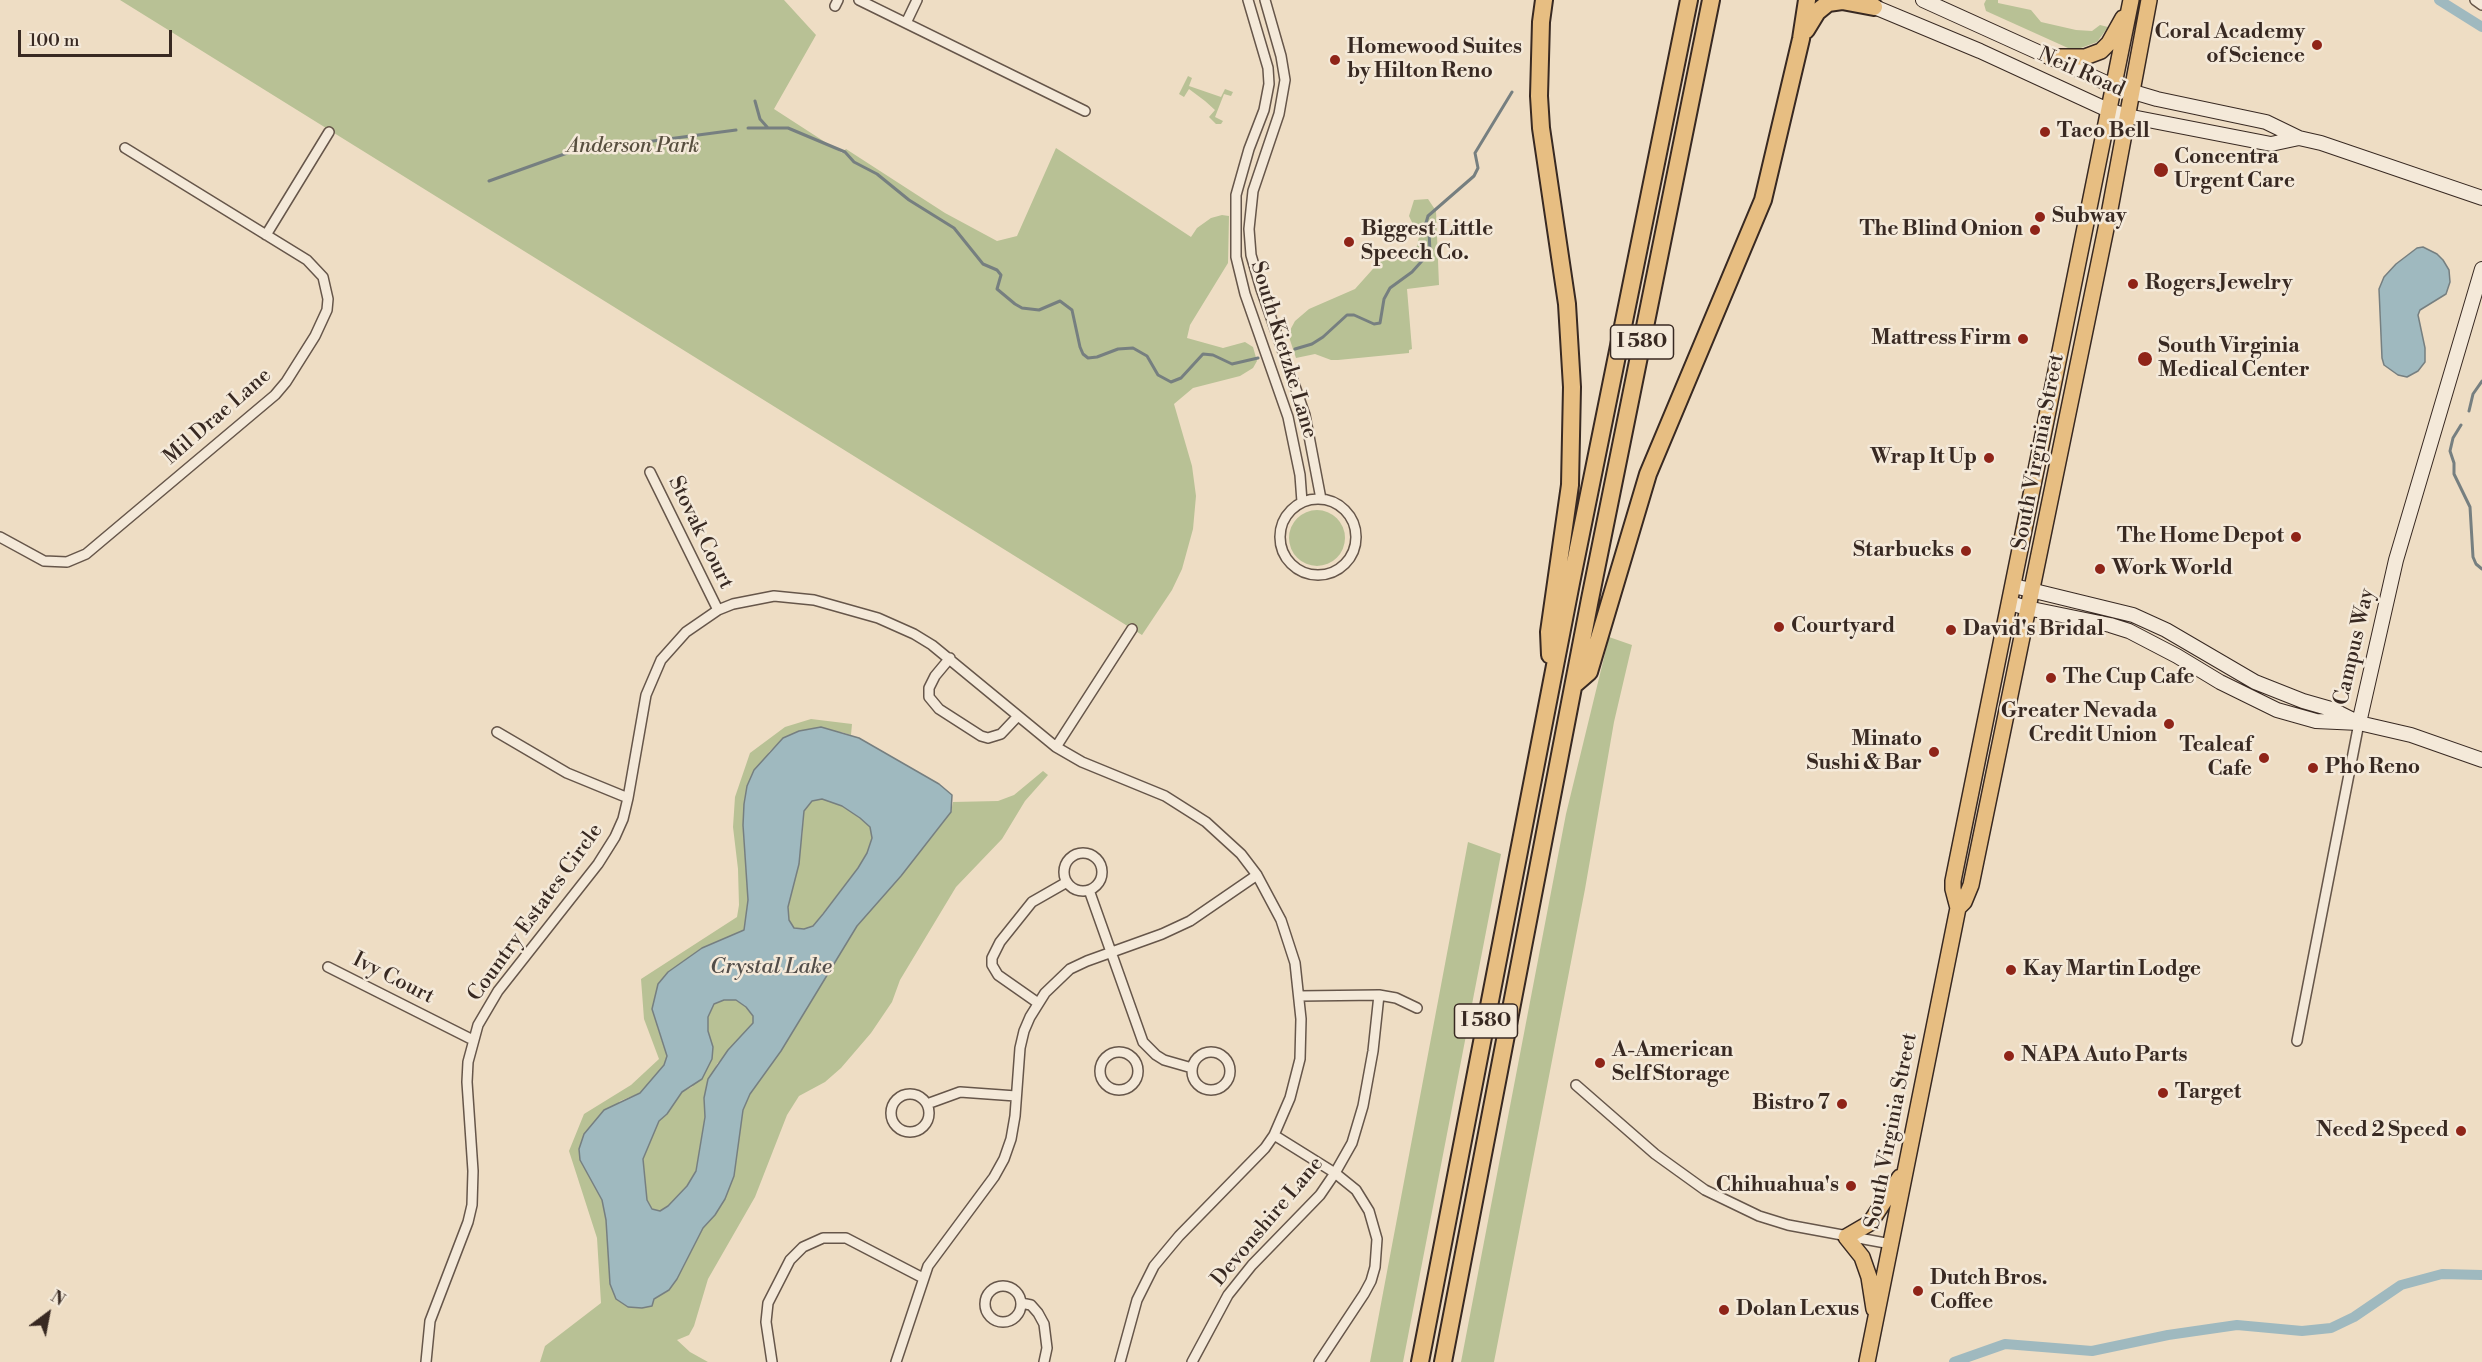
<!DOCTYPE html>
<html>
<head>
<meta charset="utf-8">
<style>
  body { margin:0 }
  #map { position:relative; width:2482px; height:1362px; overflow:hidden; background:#eeddc4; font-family:"Libre Bodoni",serif }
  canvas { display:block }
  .north { position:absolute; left:18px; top:1284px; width:60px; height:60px; -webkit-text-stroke:4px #f4e9d9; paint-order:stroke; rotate:32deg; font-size:16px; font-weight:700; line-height:24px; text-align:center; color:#382922 }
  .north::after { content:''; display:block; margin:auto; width:21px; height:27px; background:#382922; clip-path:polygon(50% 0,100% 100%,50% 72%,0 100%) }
  .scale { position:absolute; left:18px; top:30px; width:154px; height:27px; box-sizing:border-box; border:3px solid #382922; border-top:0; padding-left:8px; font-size:18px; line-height:21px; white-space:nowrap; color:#382922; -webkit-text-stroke:4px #f4e9d9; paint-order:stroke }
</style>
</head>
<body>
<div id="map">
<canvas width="2482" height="1362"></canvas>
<div class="north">N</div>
<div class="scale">100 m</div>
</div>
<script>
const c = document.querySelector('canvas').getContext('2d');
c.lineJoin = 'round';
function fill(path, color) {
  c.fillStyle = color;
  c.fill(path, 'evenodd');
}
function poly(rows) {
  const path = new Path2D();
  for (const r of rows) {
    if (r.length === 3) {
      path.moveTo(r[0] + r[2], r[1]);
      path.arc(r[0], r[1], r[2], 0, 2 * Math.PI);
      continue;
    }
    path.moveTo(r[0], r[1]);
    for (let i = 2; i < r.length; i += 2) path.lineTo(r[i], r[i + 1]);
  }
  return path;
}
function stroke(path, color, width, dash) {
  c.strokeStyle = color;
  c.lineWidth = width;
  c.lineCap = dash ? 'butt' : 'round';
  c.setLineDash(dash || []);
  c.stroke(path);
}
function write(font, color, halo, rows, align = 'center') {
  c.font = font + ' "Libre Bodoni",serif';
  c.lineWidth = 5;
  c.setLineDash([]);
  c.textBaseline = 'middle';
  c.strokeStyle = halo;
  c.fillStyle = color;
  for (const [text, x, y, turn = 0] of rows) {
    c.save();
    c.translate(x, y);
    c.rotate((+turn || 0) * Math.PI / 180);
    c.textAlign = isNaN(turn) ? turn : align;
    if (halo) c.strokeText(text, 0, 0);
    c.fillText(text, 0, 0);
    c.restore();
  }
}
const green = poly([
  [120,0,784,0,816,35,774,109,842,153,846,149,945,213,997,241,1017,236,1056,148,1191,237,1197,228,1211,218,1222,215,1229,216,1228,263,1190,325,1187,338,1223,348,1245,342,1253,347,1257,361,1253,368,1240,376,1193,388,1174,404,1192,466,1196,496,1193,529,1182,569,1172,590,1142,635],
  [1986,0,1998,0,1998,3,2031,10,2041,22,2076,30,2092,31,2100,25,2108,27,2097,42,2078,49,2068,48,1986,11,1984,4],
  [1188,76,1192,78,1189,86,1221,97,1225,89,1233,92,1231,96,1224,94,1215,117,1223,121,1221,124,1216,124,1209,117,1215,110,1205,101,1189,89,1184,97,1179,94],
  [1428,199,1436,211,1439,285,1407,289,1412,349,1409,350,1409,353,1338,360,1331,360,1315,354,1296,358,1288,334,1295,321,1309,309,1355,289,1380,261,1397,259,1412,253,1417,246,1419,237,1409,216,1414,200],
  [1317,538,28],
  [1609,637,1632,645,1614,722,1585,889,1494,1362,1461,1362,1566,814],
  [811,719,852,724,851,735,841,732,799,731,784,738,769,752,743,825,748,900,744,930,702,948,668,972,658,984,657,1026,667,1056,664,1065,640,1093,620,1101,580,1160,602,1200,606,1220,610,1284,654,1299,669,1290,683,1268,703,1228,715,1215,734,1176,743,1110,750,1094,781,1051,857,926,935,833,951,812,953,802,998,801,1014,795,1043,771,1048,775,1025,801,1002,839,956,887,900,980,892,1002,871,1033,841,1068,825,1082,799,1096,787,1115,755,1197,708,1279,694,1326,689,1335,677,1340,690,1352,708,1362,540,1362,545,1346,601,1303,597,1238,569,1151,584,1114,631,1085,659,1059,644,1019,641,979,737,917,739,905,738,869,733,827,735,797,750,753,785,727],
  [822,799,843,806,860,818,870,827,872,837,867,853,858,868,813,926,804,929,794,928,789,920,788,907,802,838,804,811,812,801],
  [1468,842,1501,854,1403,1362,1370,1362],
  [724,1000,736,1000,746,1007,753,1016,753,1023,717,1064,704,1098,705,1117,696,1171,687,1186,668,1206,660,1211,652,1209,647,1200,643,1159,659,1121,667,1114,682,1092,692,1087,713,1047,708,1031,708,1017,714,1004]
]);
const water = poly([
  [2423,247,2437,254,2443,260,2449,270,2450,282,2446,294,2420,310,2418,315,2425,348,2425,362,2418,371,2407,377,2398,375,2384,365,2382,358,2379,289,2384,277,2396,264,2417,248,2423,247],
  [821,727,859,738,939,784,952,795,951,812,901,876,857,926,781,1051,750,1094,743,1110,734,1176,725,1199,715,1215,703,1228,677,1279,669,1290,654,1299,652,1306,642,1308,628,1307,616,1299,610,1284,606,1220,602,1200,580,1160,579,1149,584,1134,604,1110,640,1093,664,1065,667,1056,652,1009,658,984,668,972,702,948,744,930,748,900,743,825,744,804,747,786,754,770,783,738,799,731,821,727],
  [822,799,842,806,860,818,870,827,872,838,867,853,858,868,823,914,813,926,804,929,794,928,789,920,788,907,799,864,804,811,812,801,822,799],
  [724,1000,736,1000,746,1007,753,1016,753,1023,728,1050,708,1079,704,1098,705,1117,696,1171,687,1186,668,1206,660,1211,652,1209,647,1200,643,1159,659,1121,667,1114,682,1092,702,1079,712,1059,713,1047,708,1031,708,1017,714,1004,724,1000]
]);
const stream = poly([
  [755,101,760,119,768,128],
  [748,128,788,128,845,152,854,162,877,174,909,200,954,228,983,264,997,270,1001,275,997,289,1015,304,1022,308,1039,310,1060,301,1072,310,1080,347,1083,354,1088,358,1097,357,1118,349,1133,348,1147,356,1158,375,1171,382,1181,378,1203,354,1213,355,1232,364,1258,358],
  [489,181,570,152,736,130],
  [1295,349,1312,344,1323,337,1347,315,1354,315,1374,324,1380,323,1384,299,1390,288,1412,272,1430,252,1429,231,1426,223,1428,216,1474,176,1478,168,1475,153,1512,92],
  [2469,411,2473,394,2482,381],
  [2461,425,2453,438,2450,451,2454,463,2454,474,2470,507,2473,557,2476,564,2482,569]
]);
const canal = poly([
  [2439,0,2482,27],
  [1954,1362,2005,1344,2092,1351,2168,1335,2237,1325,2302,1331,2331,1328,2354,1317,2401,1285,2442,1274,2482,1275]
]);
const street = poly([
  [859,0,1085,111],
  [1248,0,1268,68,1269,84,1264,110,1249,149,1236,195,1236,257,1245,294,1288,417,1300,475,1302,502],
  [1265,0,1281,56,1285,80,1279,114,1253,191,1249,229,1251,255,1261,289,1305,415,1321,499],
  [2475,0,2482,5],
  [835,6,838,0],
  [906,23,917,0],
  [266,235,329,132],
  [650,472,718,610],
  [1318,537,38],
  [0,537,44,561,67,562,86,554,275,395,286,382,315,336,327,310,328,299,323,277,307,260,125,148],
  [950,658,935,676,929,688,929,697,939,709,981,736,988,738,1001,734,1018,716],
  [497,732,567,773,628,798],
  [1056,747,1132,629],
  [1083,872,19],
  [1089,890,1143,1042,1156,1055,1164,1060,1192,1068],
  [328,967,473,1040],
  [1299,996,1379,995,1396,998,1417,1008],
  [1038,1003,998,975,992,965,992,958,1000,942,1032,902,1067,882],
  [2297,1041,2359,723],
  [1211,1071,19],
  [1119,1071,19],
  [1576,1085,1655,1154,1705,1190,1759,1216,1788,1225,1891,1244],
  [910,1113,19],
  [927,1104,960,1092,1016,1096],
  [1274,1135,1335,1173,1356,1190,1369,1211,1377,1239,1375,1267,1371,1281,1364,1294,1319,1362],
  [1003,1304,18],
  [1021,1303,1031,1305,1038,1313,1044,1324,1047,1348,1044,1362],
  [426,1362,430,1321,468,1222,472,1205,473,1171,467,1082,468,1062,478,1025,498,991,598,864,615,837,623,819,628,798,646,695,661,660,686,632,718,610,733,604,774,596,814,600,878,618,914,634,932,645,1056,747,1082,762,1165,796,1206,822,1241,854,1257,875,1281,920,1295,963,1301,1019,1300,1059,1290,1098,1274,1135,1265,1148,1179,1236,1154,1266,1137,1300,1120,1362],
  [772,1362,766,1322,768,1303,790,1260,803,1247,823,1238,846,1238,923,1278],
  [896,1362,928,1266,994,1177,1004,1159,1011,1139,1015,1116,1020,1048,1024,1031,1030,1017,1045,993,1070,969,1087,961,1162,934,1190,921,1257,875],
  [1192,1362,1228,1295,1252,1265,1320,1195,1335,1173,1352,1143,1363,1106,1373,1051,1379,995]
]);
const secondary = poly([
  [1923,0,2113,86,2157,99,2266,122,2299,138,2321,143,2482,198],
  [1865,3,1980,51,2108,110,2127,116,2271,144,2299,138],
  [2014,586,2133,615,2166,630,2255,682,2303,701,2331,709,2355,721],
  [2010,603,2027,608,2110,625,2129,631,2177,656,2220,682,2277,710,2316,721,2359,723,2411,735,2482,760],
  [2359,723,2396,560,2482,269]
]);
const primary = poly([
  [2050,57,2085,57,2101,51,2109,43,2123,18],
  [1958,908,1964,902,1971,885,2110,209,2149,0],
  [1874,1309,1869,1277,1862,1257,1846,1237,1870,1223,1900,1177],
  [1867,1362,1958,908,1953,889,1953,881,2131,0]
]);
const highway = poly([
  [1544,0,1541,22,1539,96,1541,128,1567,304,1572,387,1570,485,1549,632,1550,655],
  [1806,30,1817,12,1828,3,1842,1,1874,7],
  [1574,685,1589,672,1648,474,1763,200,1801,39,1807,0],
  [1420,1362,1571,583,1689,0],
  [1443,1362,1590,599,1711,0]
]);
const markers = [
  [2317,45,6,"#8f2418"],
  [1335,60,6,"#8f2418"],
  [2045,132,6,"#8f2418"],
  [2161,170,8,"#8f2418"],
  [2040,217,6,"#8f2418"],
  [2035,230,6,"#8f2418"],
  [1349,242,6,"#8f2418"],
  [2133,284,6,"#8f2418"],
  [2023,339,6,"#8f2418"],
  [2145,359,8,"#8f2418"],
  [1989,458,6,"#8f2418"],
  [2296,537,6,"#8f2418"],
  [1966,551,6,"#8f2418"],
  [2100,569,6,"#8f2418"],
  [1779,627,6,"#8f2418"],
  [1951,630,6,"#8f2418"],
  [2051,678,6,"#8f2418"],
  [2169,724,6,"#8f2418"],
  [1934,752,6,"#8f2418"],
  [2264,758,6,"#8f2418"],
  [2313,768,6,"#8f2418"],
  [2011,970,6,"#8f2418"],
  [2009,1056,6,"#8f2418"],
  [1600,1063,6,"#8f2418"],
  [2163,1093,6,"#8f2418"],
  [1842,1104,6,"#8f2418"],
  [2461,1131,6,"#8f2418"],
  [1851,1186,6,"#8f2418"],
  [1918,1291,6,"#8f2418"],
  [1724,1310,6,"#8f2418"]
];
const shields = [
  [1642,342,63],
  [1486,1021,63]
];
const shieldNames = [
  ["I 580",1642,342],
  ["I 580",1486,1021]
];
const poiNames = [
  ["Coral Academy",2305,33,"right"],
  ["of Science",2305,57,"right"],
  ["Homewood Suites",1347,48],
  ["by Hilton Reno",1347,72],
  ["Taco Bell",2057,132],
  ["Concentra",2174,158],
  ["Urgent Care",2174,182],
  ["Subway",2052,217],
  ["Biggest Little",1361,230],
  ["Speech Co.",1361,254],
  ["The Blind Onion",2023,230,"right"],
  ["Rogers Jewelry",2145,284],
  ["Mattress Firm",2011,339,"right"],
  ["South Virginia",2158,347],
  ["Medical Center",2158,371],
  ["Wrap It Up",1977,458,"right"],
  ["The Home Depot",2284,537,"right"],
  ["Starbucks",1954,551,"right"],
  ["Work World",2112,569],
  ["Courtyard",1791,627],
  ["David's Bridal",1963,630],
  ["The Cup Cafe",2063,678],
  ["Greater Nevada",2157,712,"right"],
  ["Credit Union",2157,736,"right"],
  ["Minato",1922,740,"right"],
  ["Sushi & Bar",1922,764,"right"],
  ["Tealeaf",2252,746,"right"],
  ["Cafe",2252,770,"right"],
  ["Pho Reno",2325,768],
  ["Kay Martin Lodge",2023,970],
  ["A-American",1612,1051],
  ["Self Storage",1612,1075],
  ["NAPA Auto Parts",2021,1056],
  ["Target",2175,1093],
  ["Bistro 7",1830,1104,"right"],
  ["Need 2 Speed",2449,1131,"right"],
  ["Chihuahua's",1839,1186,"right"],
  ["Dutch Bros.",1930,1279],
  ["Coffee",1930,1303],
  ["Dolan Lexus",1736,1310]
];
const streetNames = [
  ["Neil Road",2081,73,24],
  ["South Kietzke Lane",1283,350,73],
  ["Mil Drae Lane",218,417,-41],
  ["South Virginia Street",2039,452,-79],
  ["Stovak Court",700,533,64],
  ["Campus Way",2355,647,-77],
  ["Country Estates Circle",536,913,-54],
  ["Ivy Court",393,979,27],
  ["South Virginia Street",1892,1131,-79],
  ["Devonshire Lane",1268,1222,-50]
];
const parkNames = [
  ["Anderson Park",633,147]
];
const waterNames = [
  ["Crystal Lake",771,968]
];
fill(green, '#b8c195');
fill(water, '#9fb9bf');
stroke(water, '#767f80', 1.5);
stroke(stream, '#767f80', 3);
stroke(canal, '#9fb9bf', 10);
stroke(street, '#66564a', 12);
stroke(secondary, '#382922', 16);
stroke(primary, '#382922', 18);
stroke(highway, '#382922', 20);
stroke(street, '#f4e9d9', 9);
stroke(secondary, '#f4e9d9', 14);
stroke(primary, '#e7be82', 15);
stroke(highway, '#e7be82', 16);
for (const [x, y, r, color] of markers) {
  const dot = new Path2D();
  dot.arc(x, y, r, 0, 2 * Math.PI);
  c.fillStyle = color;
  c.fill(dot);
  stroke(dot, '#f4e9d9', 2);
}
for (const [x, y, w] of shields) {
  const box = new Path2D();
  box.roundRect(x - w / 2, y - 17, w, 34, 4.5);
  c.fillStyle = '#f4e9d9';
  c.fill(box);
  stroke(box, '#382922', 1.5);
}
write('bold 20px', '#382922', null, shieldNames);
write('bold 21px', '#382922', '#f4e9d9', poiNames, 'left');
write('21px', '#382922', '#f4e9d9', streetNames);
write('italic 21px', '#584f3f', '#f4e9d9', parkNames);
write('italic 22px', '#524d49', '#f4e9d9', waterNames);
</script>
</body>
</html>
